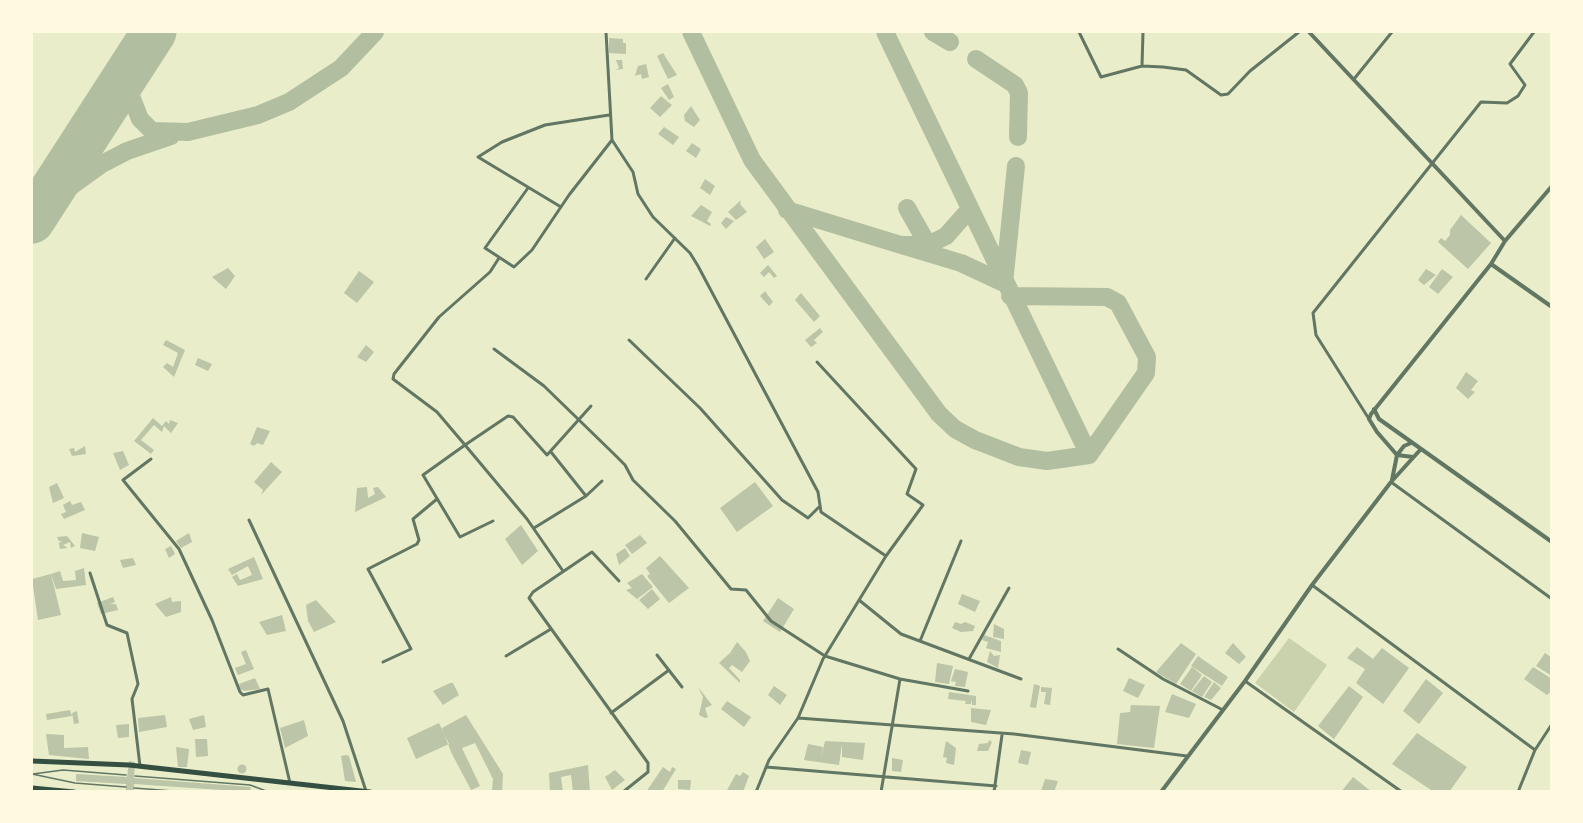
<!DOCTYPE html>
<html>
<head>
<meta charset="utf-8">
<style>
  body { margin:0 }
  #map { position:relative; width:1583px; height:823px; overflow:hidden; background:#e9edc9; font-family:"Space Grotesk",sans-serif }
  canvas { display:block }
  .frame { position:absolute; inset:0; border:33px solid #fefae0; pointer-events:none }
</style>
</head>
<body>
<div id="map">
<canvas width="1583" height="823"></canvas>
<div class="frame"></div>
</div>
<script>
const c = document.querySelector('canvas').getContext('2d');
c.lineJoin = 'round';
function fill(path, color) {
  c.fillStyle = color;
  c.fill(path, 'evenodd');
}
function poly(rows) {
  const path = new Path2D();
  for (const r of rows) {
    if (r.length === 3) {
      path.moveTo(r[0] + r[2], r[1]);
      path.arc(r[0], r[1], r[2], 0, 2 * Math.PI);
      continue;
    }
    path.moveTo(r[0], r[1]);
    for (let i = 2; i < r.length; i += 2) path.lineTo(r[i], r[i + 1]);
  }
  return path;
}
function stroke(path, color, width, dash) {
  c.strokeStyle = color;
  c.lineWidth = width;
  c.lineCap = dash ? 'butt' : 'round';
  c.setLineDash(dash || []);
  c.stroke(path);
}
const green = poly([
  [1289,638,1327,665,1294,712,1255,683]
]);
const taxiway = poly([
  [691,32,752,160,939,414,955,429,975,440,1019,457,1047,461,1089,455,1146,373,1147,357,1118,303,1107,297,1010,296],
  [885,32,1089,455],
  [933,32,950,42],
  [976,59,1015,85,1019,93,1018,137],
  [135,61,129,91,140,119,152,131,188,132,258,115,289,102,341,68,375,32],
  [907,208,928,245],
  [787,210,901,245,928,245,946,236,970,209],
  [32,222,63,192,102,164,127,151,171,136],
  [901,245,961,263,1004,283,1016,166]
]);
const runway = poly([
  [32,221,154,32]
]);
const building = poly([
  [609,38,623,39,623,43,626,43,626,54,609,53],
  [663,53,677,75,668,79,657,56],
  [616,60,622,60,623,69,615,70,619,68],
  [646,64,649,77,642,79,641,74,635,76,638,66],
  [668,84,674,97,669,100,661,88],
  [661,96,672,105,660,117,650,108],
  [691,106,700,120,694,127,685,121,684,115],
  [664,127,679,137,673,145,658,134],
  [692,143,701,149,696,158,686,151],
  [705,179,715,186,710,195,700,188],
  [741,200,740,204,747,212,736,220,728,212],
  [701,205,712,212,707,221,711,224,710,226,691,216],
  [1461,215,1491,243,1468,269,1438,242,1441,238,1445,241,1450,235,1450,230],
  [726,217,734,221,726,229,721,223],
  [765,239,774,252,764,259,756,247],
  [768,265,777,276,774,278,769,272,764,277,760,273],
  [228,268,235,276,226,289,212,277],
  [1426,269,1436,275,1424,285,1418,280],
  [1442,269,1453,277,1438,294,1429,287],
  [359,271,374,282,357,303,344,293],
  [765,291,773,302,769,306,760,296],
  [801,293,820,316,814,322,795,300],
  [820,328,823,332,814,340,817,343,811,347,805,340],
  [166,340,185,350,174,377,163,367,167,363,173,367,178,353,163,345],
  [366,345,374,352,366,362,357,357],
  [198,358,212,364,208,371,195,365],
  [1466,372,1478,381,1471,390,1475,392,1468,399,1456,388],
  [153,418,162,426,166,421,169,424,170,420,178,423,171,433,164,426,162,432,154,425,141,440,154,450,151,454,134,441],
  [257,427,270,431,263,445,257,443,254,446,250,444],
  [85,446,86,454,72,456,69,449,74,448,75,452],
  [123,451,129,465,120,470,113,453],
  [271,462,282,472,261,495,263,490,254,482],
  [755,482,773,506,737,532,720,508],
  [57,483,64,498,53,503,49,487],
  [367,487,368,498,375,494,373,488,378,487,386,497,355,512,357,488],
  [70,501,72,505,81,502,85,510,64,519,61,514,66,512,63,505],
  [521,525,538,551,522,565,505,539],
  [82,533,99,537,95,551,80,548],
  [189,533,192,542,181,548,176,541],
  [640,535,647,543,632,554,625,545],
  [67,536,75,546,71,548,70,542,63,545,68,548,60,549,59,543,62,541,59,541,57,537],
  [171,546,175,554,169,558,165,549],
  [625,548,630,556,619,565,616,554],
  [660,556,689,588,669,603,647,576,650,574,646,568],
  [254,557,263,579,238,586,232,577,237,574,240,580,252,575,248,566,232,575,228,569],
  [133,558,136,565,123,568,120,560],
  [84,568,86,585,56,589,51,574,60,571,63,581,76,580,75,571],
  [51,574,61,615,38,620,32,579],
  [642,574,653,587,637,599,626,590,632,588,627,583],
  [652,589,660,599,648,609,639,600],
  [962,594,980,601,975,612,958,604],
  [113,597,115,602,110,604,116,604,118,610,101,614,97,603],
  [171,597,172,602,181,601,181,612,166,617,155,604],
  [778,598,794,609,780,632,763,621],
  [316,600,336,622,314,632,308,621,306,605],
  [282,615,286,631,267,635,259,622],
  [955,622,961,624,965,622,975,626,973,631,961,632,952,628],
  [994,624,1004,629,1004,639,993,637],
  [984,635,1001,641,1001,652,986,648,988,642,982,640],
  [737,642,746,652,750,661,742,672,732,665,729,668,740,680,740,683,719,663,730,653],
  [1181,643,1196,654,1176,684,1156,672],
  [1233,643,1246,657,1239,664,1225,653],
  [1357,647,1373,659,1382,648,1409,668,1383,704,1356,683,1365,669,1347,658],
  [246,650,254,669,238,675,235,668,246,664,241,652],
  [990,651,994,656,1000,655,998,668,987,662],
  [1545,653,1552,658,1552,676,1536,666],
  [1198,656,1228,677,1222,686,1191,666],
  [937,663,953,666,949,684,935,682],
  [1192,667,1202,675,1191,691,1180,684],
  [1533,667,1552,679,1552,690,1547,695,1524,679],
  [955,669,968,672,965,687,955,686,956,682,951,681],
  [1204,676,1212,682,1202,697,1192,691],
  [255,678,260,689,244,691,240,689,239,684],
  [1129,678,1145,685,1138,698,1123,691],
  [1426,679,1443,693,1419,724,1403,711],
  [1214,682,1221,688,1211,700,1204,697],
  [450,683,453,683,459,695,443,705,433,691],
  [1034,684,1040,686,1036,708,1030,707],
  [774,686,787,695,780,705,768,695],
  [1349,686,1363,697,1334,739,1318,726],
  [698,687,712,705,705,708,708,717,705,718,699,715,703,697],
  [1041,687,1052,688,1050,705,1044,704,1046,692,1041,692],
  [949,692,976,696,976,705,972,705,972,699,971,704,965,704,966,701,948,699],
  [1172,694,1196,704,1189,718,1165,712],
  [727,701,751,717,744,727,721,709],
  [1131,705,1160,706,1154,748,1117,744,1120,713,1130,712],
  [971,708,991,710,986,725,971,722],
  [70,710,72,716,47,720,46,714],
  [77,711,79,723,74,724,72,713],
  [165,715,167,727,139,732,138,718],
  [204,715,206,727,193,730,189,719],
  [466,715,503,774,502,792,492,790,493,779,475,743,462,748,480,786,471,790,451,752,442,728],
  [304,720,308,736,285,748,280,728],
  [439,723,449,744,416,759,407,738],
  [129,724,129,737,118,738,116,725],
  [1417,733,1467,767,1449,792,1434,792,1392,764],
  [46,734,64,735,64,748,88,747,89,759,49,755],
  [195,739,207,739,208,756,196,757],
  [989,740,992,742,988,751,977,751,979,744,988,743],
  [825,741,865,743,863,760,842,757,842,744,839,765,804,760,808,744,823,747,821,758],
  [946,741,956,748,954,765,946,763,947,758,943,757],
  [176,747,189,749,187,767,178,767],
  [1021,750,1031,752,1028,765,1018,763],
  [346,755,349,756,356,782,345,781,341,756],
  [892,758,903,760,901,772,892,771],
  [129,761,135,762,134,778,251,787,250,792,134,784,134,792,126,792,126,784,76,781,76,774,127,777],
  [242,769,4.5],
  [588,765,590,792,573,792,571,775,561,777,563,792,550,792,549,773],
  [663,767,670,772,672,767,676,769,662,792,646,792],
  [615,770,625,780,612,790,605,777],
  [743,772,749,776,743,792,726,792,736,774,740,776],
  [1353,777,1372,792,1341,792],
  [1045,779,1058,781,1054,792,1041,791],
  [678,780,691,780,690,790,678,789]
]);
const service = poly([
  [32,774,75,783,126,787],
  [33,774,63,770,126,775],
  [135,776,250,785,269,792],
  [134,788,186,792]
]);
const minor = poly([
  [606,32,612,140,633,172,638,194,653,217,690,253,698,266,818,492,821,512,886,556],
  [1079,32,1101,77,1142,66,1163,67,1186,70,1221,95,1228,94,1250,71,1299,32],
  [1142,66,1143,32],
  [1354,79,1392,32],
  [528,188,485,248,514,267,532,250,569,195,612,140],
  [561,207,478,157,502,142,545,125,609,115],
  [499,258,490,272,439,317,394,374,393,379,437,412,465,445,508,416,513,417,547,455,591,406],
  [646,279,675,238],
  [629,340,700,408,782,500,808,518,820,506],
  [494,349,544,386,614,454,625,465,633,480,675,521,731,589,746,590,771,621,825,656,900,679,968,691],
  [1369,419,1316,335,1313,313,1481,102,1507,103,1518,96,1525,85,1510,64,1534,32],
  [551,452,586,496],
  [151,459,123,480,179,549,212,620,240,692,243,695,268,689,290,783],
  [1391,482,1552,599],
  [249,520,343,721,366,791],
  [493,521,460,537,423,475,465,445,527,519,563,571],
  [534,528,586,496,602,481],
  [90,573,107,625,127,633,138,684,132,699,140,766],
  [619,581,592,552,533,592,529,598,648,763,648,772,623,792],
  [1312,585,1535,750],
  [859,600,901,634,1021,679],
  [920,641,961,541],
  [1118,649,1163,679,1223,710],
  [657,655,682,687],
  [506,656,551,629],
  [969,659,1009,588],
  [383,662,411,649,368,569,417,544,419,540,413,519,437,499],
  [1245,681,1402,792],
  [611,713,669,670],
  [798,718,1014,734,1187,756],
  [766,767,996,786],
  [756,792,769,760,798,718,823,659,886,556,923,505,907,494,916,469,817,362],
  [881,792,900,679],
  [994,792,1002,735],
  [1518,792,1535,750,1552,724]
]);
const tertiary = poly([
  [1309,32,1505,241],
  [1491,264,1552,307],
  [1374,409,1379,419,1552,542],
  [1411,443,1404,446,1397,455,1413,457],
  [1392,480,1397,455,1377,432,1369,419,1371,414,1491,264,1505,241,1552,186],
  [1161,792,1245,681,1312,585,1391,482,1421,449]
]);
const trunk = poly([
  [32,761,129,765,370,792],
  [32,788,74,792]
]);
fill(green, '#cad2ad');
stroke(taxiway, '#b2bea0', 18);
stroke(runway, '#b2bea0', 45);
fill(building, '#bcc5a7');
stroke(service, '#617663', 1.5);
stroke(minor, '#617663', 3);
stroke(tertiary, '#617663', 4);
stroke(trunk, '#344e41', 5);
</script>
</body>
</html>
